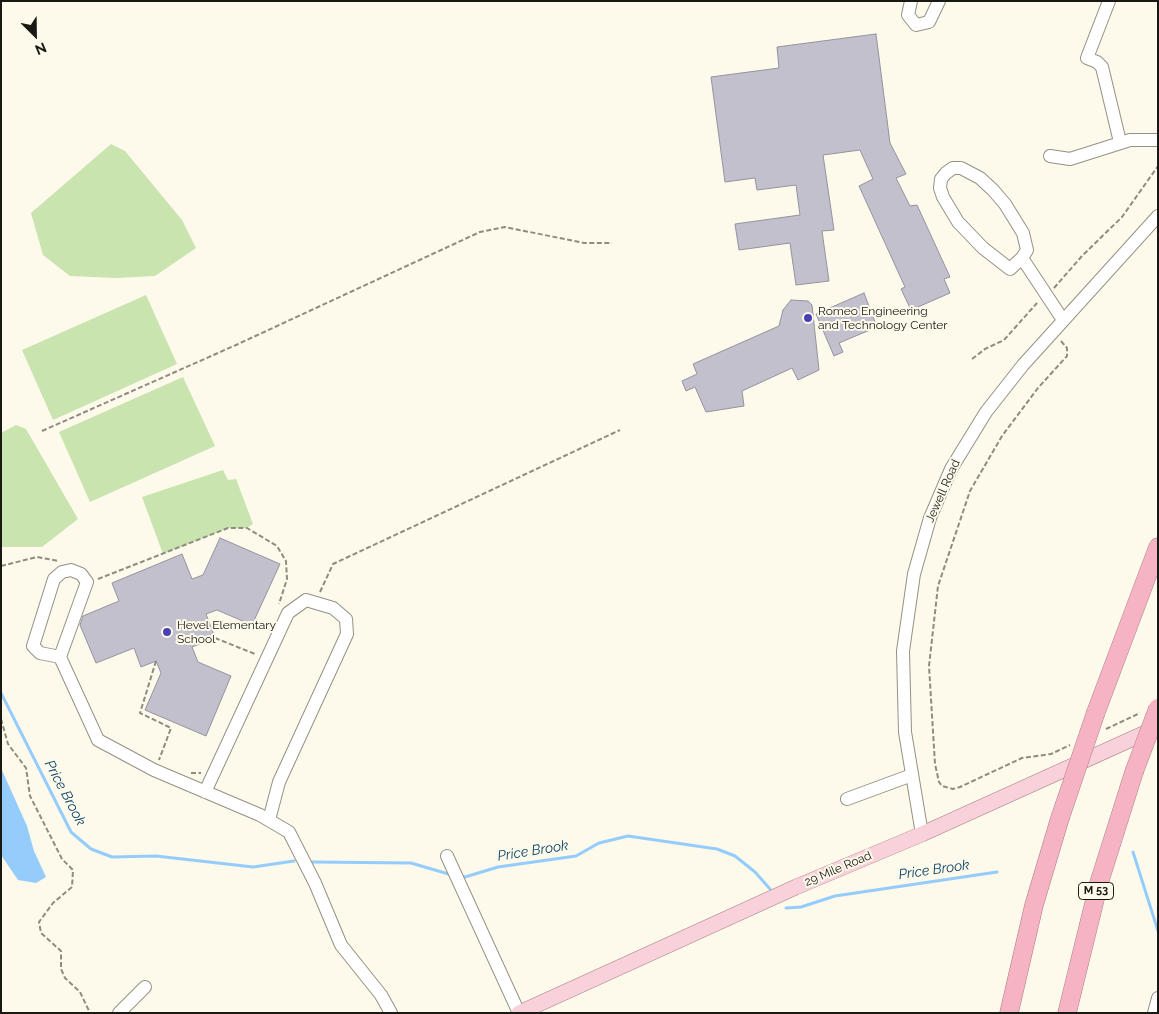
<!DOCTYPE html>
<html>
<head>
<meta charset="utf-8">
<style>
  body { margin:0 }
  #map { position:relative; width:1159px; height:1014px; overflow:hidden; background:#fdf9eb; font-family:Raleway,sans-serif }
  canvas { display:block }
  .frame { position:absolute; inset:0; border:2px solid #191813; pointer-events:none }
  .north { position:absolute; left:10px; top:10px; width:50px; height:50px; -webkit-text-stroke:4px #fdf9eb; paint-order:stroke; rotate:157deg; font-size:14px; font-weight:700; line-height:20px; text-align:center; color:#191813 }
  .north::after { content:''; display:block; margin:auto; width:18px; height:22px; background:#191813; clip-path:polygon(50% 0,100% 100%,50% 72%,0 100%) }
</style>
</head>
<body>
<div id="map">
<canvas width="1159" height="1014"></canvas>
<div class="frame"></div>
<div class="north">N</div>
</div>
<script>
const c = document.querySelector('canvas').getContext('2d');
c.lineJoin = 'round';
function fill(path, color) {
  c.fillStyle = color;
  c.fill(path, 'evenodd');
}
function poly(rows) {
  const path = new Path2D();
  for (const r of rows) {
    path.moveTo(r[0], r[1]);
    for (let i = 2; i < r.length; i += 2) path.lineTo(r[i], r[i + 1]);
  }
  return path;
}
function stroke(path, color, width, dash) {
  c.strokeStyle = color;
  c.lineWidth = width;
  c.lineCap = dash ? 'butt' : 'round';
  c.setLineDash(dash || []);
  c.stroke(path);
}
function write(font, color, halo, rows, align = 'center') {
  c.font = font + ' Raleway,sans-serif';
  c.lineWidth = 4;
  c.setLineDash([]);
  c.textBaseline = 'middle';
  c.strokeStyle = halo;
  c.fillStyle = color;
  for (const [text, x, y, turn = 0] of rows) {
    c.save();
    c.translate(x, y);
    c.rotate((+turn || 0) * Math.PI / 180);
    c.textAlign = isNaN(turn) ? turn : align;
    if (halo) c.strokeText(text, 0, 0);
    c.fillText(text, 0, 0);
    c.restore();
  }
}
const green = poly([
  [111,144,125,151,182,220,196,248,155,276,116,278,70,276,43,255,31,213],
  [146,295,177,364,53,420,22,350],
  [183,377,215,446,90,502,59,432],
  [16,425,26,429,78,519,42,547,1,547,1,433],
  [223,470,228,480,236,479,253,524,247,528,228,528,163,554,142,497]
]);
const water = poly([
  [1,768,27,826,34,851,46,877,36,883,18,880,1,855]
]);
const stream = poly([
  [1,693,71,832,91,849,112,857,156,856,253,867,294,861],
  [1133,852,1158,931],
  [313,862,411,863,452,875],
  [461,876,465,877,498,867,576,856,599,843,628,836,717,849,735,856,755,872,770,889],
  [786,908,801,907,835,896,997,872]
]);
const building = poly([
  [876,34,890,143,906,174,896,178,910,206,917,205,950,277,944,279,950,293,911,310,901,289,905,287,859,186,873,179,860,150,823,155,834,230,822,231,829,281,796,285,790,243,739,250,735,224,800,215,796,185,757,190,755,178,725,182,711,77,779,68,777,47,876,34],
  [864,293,877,327,839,343,843,352,834,356,816,314,864,293],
  [791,300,808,301,812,305,819,370,798,380,792,368,742,391,744,406,706,412,695,387,686,391,682,381,697,374,693,364,779,326,783,310,791,300],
  [220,538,280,564,252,625,217,610,206,614,215,638,192,647,198,662,231,676,206,736,145,710,161,673,156,661,141,667,134,648,96,663,80,625,83,616,119,601,112,583,182,554,192,579,203,575,220,538]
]);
const path = poly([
  [1054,288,1082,256,1122,217,1158,166],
  [1061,341,1067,348,1067,356,1038,388,1002,436,970,491,938,586,929,666,935,764,939,782,942,786,953,789,960,787,1022,758,1051,754,1070,745],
  [972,359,985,349,1004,340,1037,303],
  [42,431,236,345,480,232,505,227,584,243,612,243],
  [1,566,37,557,59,561],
  [98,579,228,528,247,528,277,546,286,561,287,579,279,604],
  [320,592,333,564,620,430],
  [215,638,255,654],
  [156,661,140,713,171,728,159,760],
  [1,719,8,744,26,768,30,796,62,859,73,870,72,887,53,903,39,922,41,933,61,951,61,969,65,978,80,992,90,1013],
  [1106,729,1140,713],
  [191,773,201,773]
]);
const minor = poly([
  [911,1,908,15,916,25,929,22,939,1],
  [1109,1,1087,58,1097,62,1102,67,1120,142],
  [1050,156,1070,159,1130,140,1158,140],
  [1022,258,1027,250,1023,233,1005,204,993,190,980,178,961,168,953,168,946,173,941,179,940,188,943,197,958,222,983,248,1010,269,1022,258,1063,320],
  [60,657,40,653,33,646,54,579,62,572,71,570,81,574,87,582,60,657,98,740,154,770,260,815,289,832,315,883,341,945,381,995,391,1013],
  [205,792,288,613,306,600,333,608,346,619,347,634,279,782,269,820],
  [847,799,912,775],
  [922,834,905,732,903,651,914,574,930,518,951,469,986,412,1023,365,1158,216],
  [447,856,519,1013],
  [119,1013,145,987],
  [1154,1013,1158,998]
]);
const major = poly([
  [519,1013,796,887,922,834,1156,728]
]);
const highway = poly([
  [1096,712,1158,547],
  [1009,1013,1034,905,1060,818],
  [1067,1013,1099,883,1134,772]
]);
const highwayBridge = poly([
  [1134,772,1158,708],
  [1060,818,1096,712]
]);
const markers = [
  [808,318,5,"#4b3fb6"],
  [167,632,5,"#4b3fb6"]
];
const shields = [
  [1096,891,35]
];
const shieldNames = [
  ["M 53",1096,891]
];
const poiNames = [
  ["Romeo Engineering",818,311],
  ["and Technology Center",818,325],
  ["Hevel Elementary",177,625],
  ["School",177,639]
];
const streetNames = [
  ["Jewell Road",943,491,-66],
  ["29 Mile Road",838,869,-23]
];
const waterNames = [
  ["Price Brook",65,793,62],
  ["Price Brook",533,851,-9],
  ["Price Brook",934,870,-8]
];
fill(green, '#c9e4af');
fill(water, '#94cdfb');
stroke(stream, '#94cdfb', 3);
fill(building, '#c2c0cd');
stroke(building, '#94929f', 1);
stroke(minor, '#959184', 14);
stroke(major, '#a87d85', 16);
stroke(highway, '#a87d85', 19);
stroke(path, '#8e8b81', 2, [5, 2.5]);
stroke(minor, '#fff', 12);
stroke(major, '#f9d1db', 15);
stroke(highway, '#f5b3c3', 18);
stroke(highwayBridge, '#a87d85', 19, []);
stroke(highwayBridge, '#f5b3c3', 18);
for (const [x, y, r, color] of markers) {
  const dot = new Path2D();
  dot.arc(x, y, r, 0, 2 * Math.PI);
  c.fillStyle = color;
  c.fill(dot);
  stroke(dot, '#fdf9eb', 2);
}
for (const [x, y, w] of shields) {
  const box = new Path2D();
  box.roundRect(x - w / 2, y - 8.5, w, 17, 4);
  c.fillStyle = '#fdf9eb';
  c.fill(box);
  stroke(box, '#191813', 1);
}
write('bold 11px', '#191813', null, shieldNames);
write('12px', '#191813', '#fdf9eb', poiNames, 'left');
write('12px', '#191813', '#fdf9eb', streetNames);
write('italic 14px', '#094368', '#fdf9eb', waterNames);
</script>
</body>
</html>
